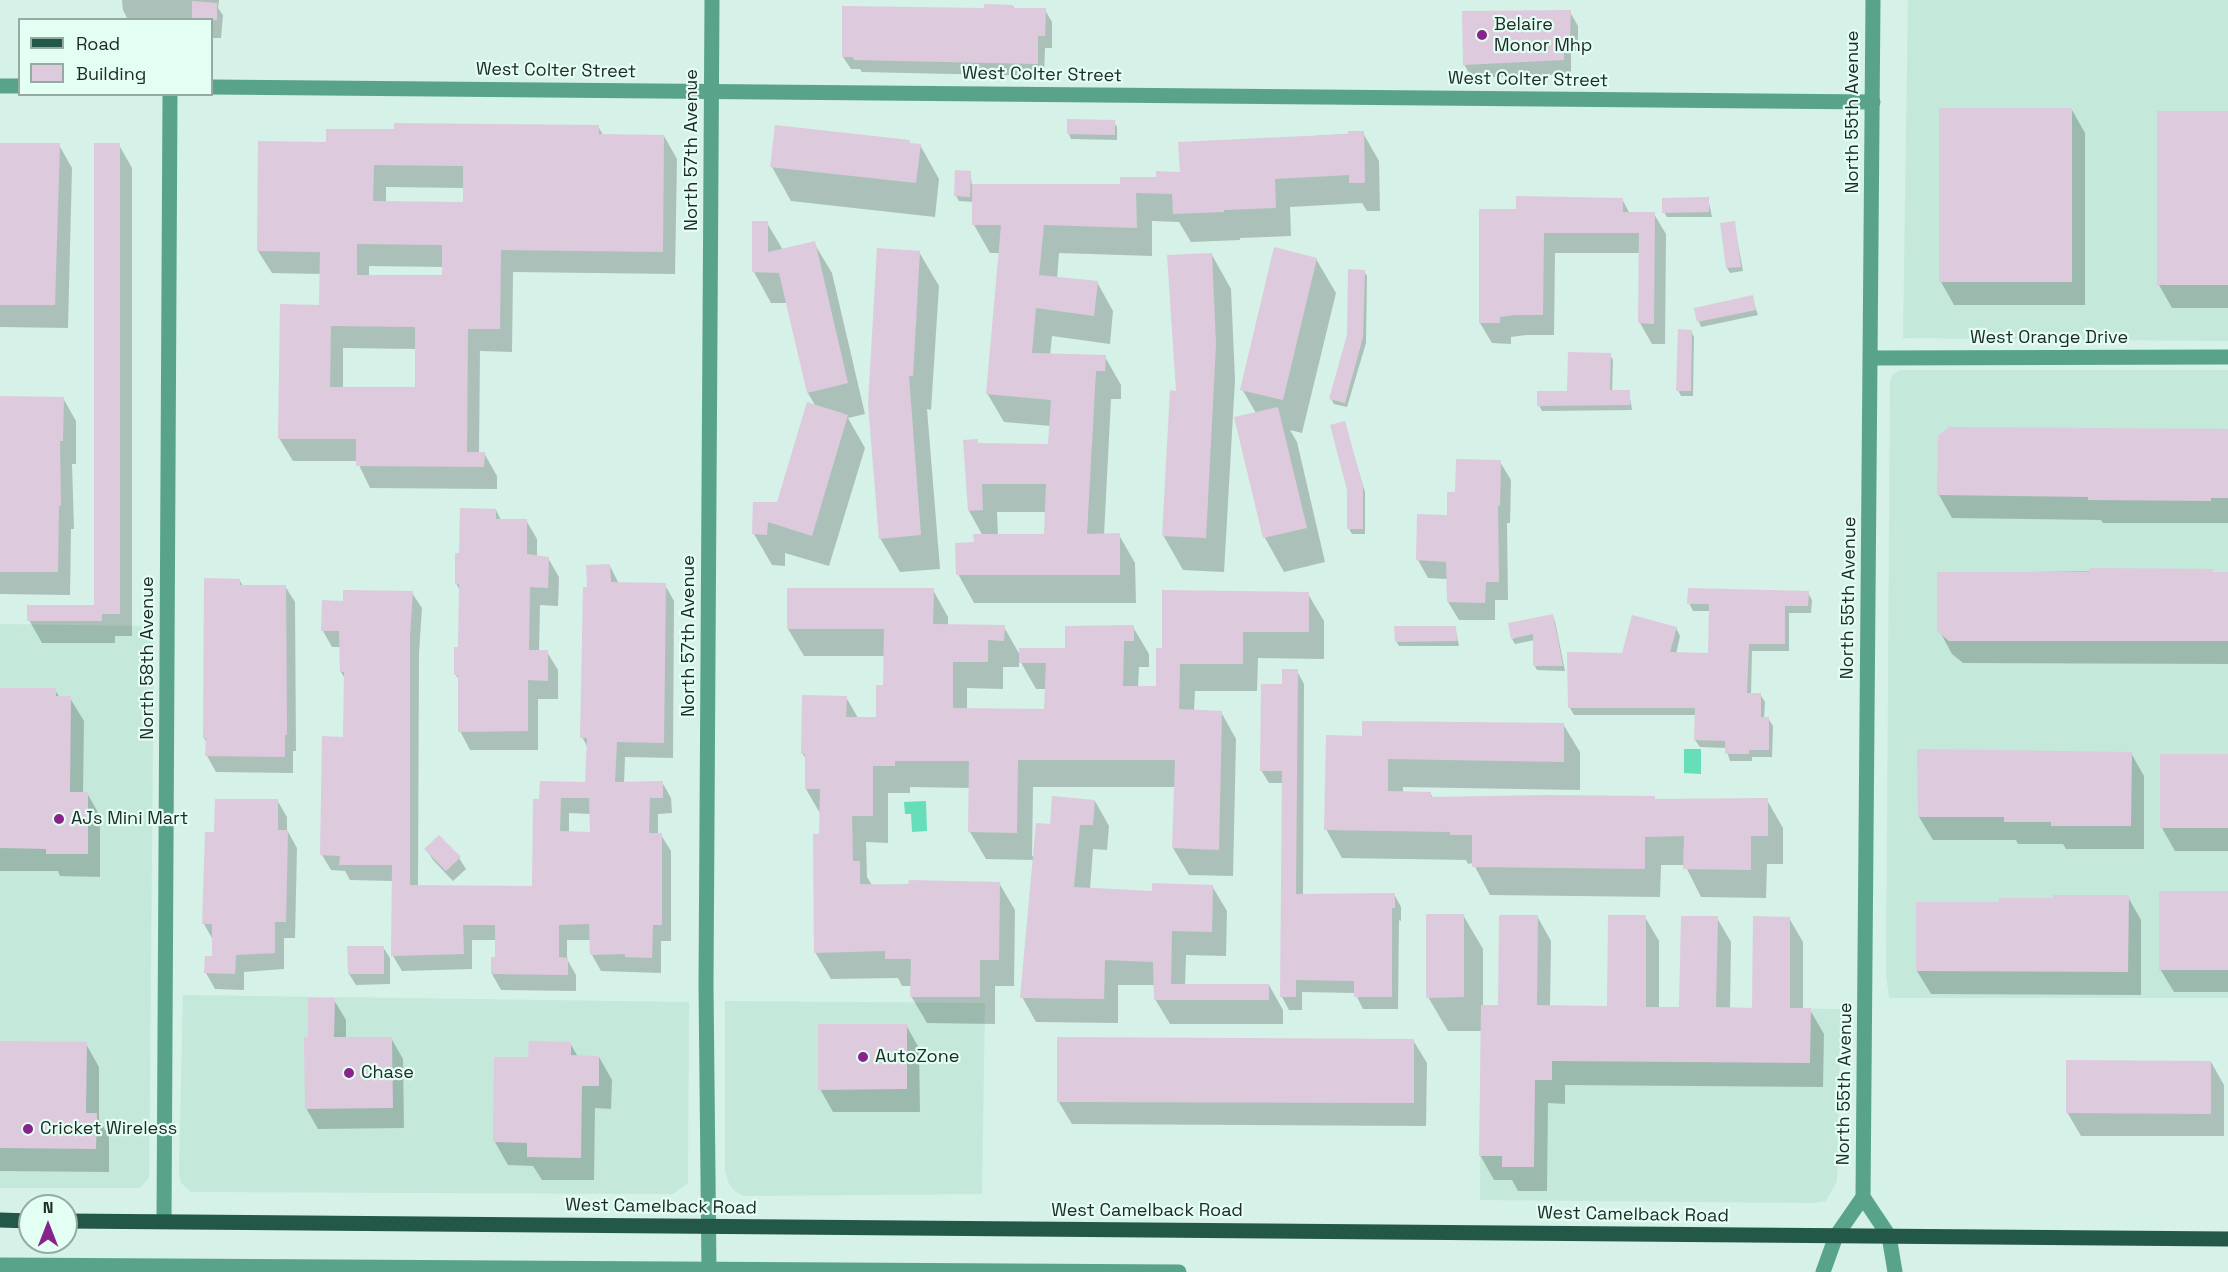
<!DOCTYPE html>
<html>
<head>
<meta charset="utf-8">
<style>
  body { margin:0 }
  #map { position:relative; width:2228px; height:1272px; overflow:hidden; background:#d6f1e7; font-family:"Space Grotesk",sans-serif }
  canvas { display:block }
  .legend { position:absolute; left:18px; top:18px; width:195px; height:78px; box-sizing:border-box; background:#e3fff4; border:2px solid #95aaa2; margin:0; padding:8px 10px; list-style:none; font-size:18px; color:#202a26 }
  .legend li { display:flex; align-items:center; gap:12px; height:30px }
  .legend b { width:30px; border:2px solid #95aaa2 }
  .north { position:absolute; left:18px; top:1194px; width:60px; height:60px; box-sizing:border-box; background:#e3fff4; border:2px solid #95aaa2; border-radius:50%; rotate:0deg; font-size:16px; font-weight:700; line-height:24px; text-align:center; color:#202a26 }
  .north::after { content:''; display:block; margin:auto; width:21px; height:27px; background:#87238b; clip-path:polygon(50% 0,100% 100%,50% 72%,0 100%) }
</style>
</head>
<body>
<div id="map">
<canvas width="2228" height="1272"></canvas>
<ul class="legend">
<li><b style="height:8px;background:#235747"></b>Road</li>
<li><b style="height:16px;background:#ddcadc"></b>Building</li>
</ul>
<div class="north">N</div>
</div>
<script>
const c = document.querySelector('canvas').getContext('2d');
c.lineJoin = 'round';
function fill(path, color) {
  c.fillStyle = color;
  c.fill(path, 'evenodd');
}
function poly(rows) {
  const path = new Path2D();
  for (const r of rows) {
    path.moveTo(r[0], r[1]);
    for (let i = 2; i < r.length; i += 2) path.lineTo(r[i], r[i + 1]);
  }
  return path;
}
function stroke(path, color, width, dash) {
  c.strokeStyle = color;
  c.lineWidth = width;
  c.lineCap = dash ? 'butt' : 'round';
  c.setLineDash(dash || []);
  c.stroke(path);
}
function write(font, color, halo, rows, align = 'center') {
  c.font = font + ' "Space Grotesk",sans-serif';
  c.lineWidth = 4.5;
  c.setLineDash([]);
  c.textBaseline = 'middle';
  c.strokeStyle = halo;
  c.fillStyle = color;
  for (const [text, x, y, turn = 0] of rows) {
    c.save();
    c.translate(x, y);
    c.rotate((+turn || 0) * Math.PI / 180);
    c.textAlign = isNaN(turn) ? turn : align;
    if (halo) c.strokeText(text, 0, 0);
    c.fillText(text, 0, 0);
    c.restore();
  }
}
const built = poly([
  [1908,0,2228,0,2228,341,1903,338],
  [1900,370,2228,370,2228,998,1889,998,1886,974,1890,384,1892,375],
  [0,624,154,626,149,1178,140,1188,0,1188],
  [183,995,689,1002,688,1183,673,1194,191,1192,181,1183,179,1173],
  [725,1001,985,1003,982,1194,744,1196,736,1192,729,1184,725,1170],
  [1481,1005,1841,1009,1837,1181,1826,1201,1813,1203,1480,1200]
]);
const water = poly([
  [1684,749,1701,749,1701,774,1684,773],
  [926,801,927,831,912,832,911,814,905,814,904,802]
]);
const shadow = poly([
  [122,0,219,0,218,8,223,15,221,38,212,38,212,20,128,20,123,10],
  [1013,6,1015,10,1045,10,1052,22,1052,48,1045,48,1044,76,862,72,860,69,851,69,843,57,985,9],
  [1570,12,1578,26,1578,51,1571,51,1571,74,1472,78,1464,64],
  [2072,110,2085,133,2085,305,1954,305,1941,282],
  [2159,112,2228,112,2228,308,2172,308,2159,285],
  [1114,122,1117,127,1117,140,1071,139,1069,134],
  [598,126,603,135,664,136,677,159,675,274,513,272,512,352,480,351,479,453,484,453,497,476,497,489,370,488,357,461,293,461,279,438,320,306,321,274,272,273,258,251,327,143],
  [386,187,464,188,464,203,386,203],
  [369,266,444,267,444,277,369,277],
  [343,348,416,349,416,389,343,388],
  [1363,133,1379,161,1380,211,1367,211,1362,203,1290,207,1291,236,1240,238,1240,240,1191,242,1179,222,1152,221,1152,256,1059,253,1057,278,1097,282,1113,311,1110,344,1052,336,1050,355,1105,357,1121,385,1121,399,1111,399,1104,535,1119,535,1135,563,1136,603,974,603,958,574,975,544,983,536,969,511,977,441,979,444,1049,445,1051,426,1004,422,987,393,1000,253,990,253,974,225,974,202,959,201,956,196,970,172,972,185,1121,186,1181,173,1180,144],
  [997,512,1046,512,1045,535,998,536],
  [909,141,910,144,920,145,939,179,935,217,791,201,772,167],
  [0,144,59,145,72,168,68,328,0,327],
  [119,145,132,168,132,636,115,636,115,643,42,643,29,620,95,606],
  [1708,198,1712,217,1667,217,1664,212],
  [1622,199,1630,214,1654,214,1666,234,1665,344,1652,344,1640,323,1641,253,1555,253,1554,335,1526,335,1511,337,1511,344,1492,343,1480,323,1517,210],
  [1734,222,1743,271,1730,273,1727,268],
  [767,223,783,250,814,243,832,273,865,414,848,418,865,448,829,566,785,553,785,566,772,565,754,534,778,504,816,407,808,393,787,303,771,303,754,272],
  [919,252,939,286,931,410,927,409,940,569,900,572,880,538],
  [1212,255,1231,289,1235,380,1224,572,1183,570,1163,535,1177,392],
  [1316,259,1336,293,1302,433,1290,430,1297,442,1325,562,1284,572,1265,538,1236,418,1256,413,1242,389],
  [1364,271,1367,276,1366,343,1347,407,1334,404,1331,399],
  [1752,297,1758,315,1701,327,1699,322,1695,309],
  [1691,331,1694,337,1693,396,1681,396,1678,390],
  [1610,355,1613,360,1612,392,1629,392,1632,410,1542,411,1539,405,1569,392],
  [0,398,63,398,76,421,76,464,72,464,74,529,71,529,70,595,0,594],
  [1344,423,1365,492,1365,534,1352,534,1349,529],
  [2228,431,2228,523,2103,523,2101,520,1952,518,1939,495],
  [1500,462,1511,480,1510,523,1507,523,1508,600,1495,600,1495,620,1459,620,1448,602,1448,579,1428,578,1418,560,1449,516,1456,494],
  [496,510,501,520,526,520,537,539,537,557,548,558,559,577,558,606,540,605,539,651,547,652,558,670,558,699,538,699,538,750,470,750,460,731,460,681,456,675,456,648,459,648,460,591,456,583,461,555],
  [610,566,619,584,665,585,674,601,673,758,625,757,624,784,662,782,671,798,672,813,658,814,658,835,661,835,671,851,671,941,661,941,661,973,601,971,592,955,591,940,567,940,567,959,576,975,576,991,501,990,492,974,492,959,496,959,496,940,472,940,472,969,402,971,393,956,393,881,350,880,345,871,331,870,322,855,344,738,345,679,341,672,341,647,332,647,323,631,344,602,412,593,422,608,419,653,418,887,533,888,535,801,586,784,588,748,582,737,588,589],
  [569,813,591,814,591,833,569,833],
  [2212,570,2214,574,2228,574,2228,664,1963,663,1952,654,1939,630,1939,573],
  [240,581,243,586,285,586,295,602,296,751,293,751,293,773,216,772,207,756,207,743,204,738],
  [933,590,948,617,948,625,1004,627,1021,657,1066,650,1133,627,1149,654,1149,667,1139,667,1138,687,1157,687,1158,650,1308,594,1324,621,1324,659,1258,658,1257,691,1195,691,1194,711,1221,712,1236,739,1233,876,1189,875,1173,848,1175,787,1033,787,1032,856,1034,856,1051,826,1095,801,1109,826,1107,850,1093,849,1090,889,1154,892,1212,886,1227,911,1226,956,1186,955,1185,985,1269,985,1283,1010,1283,1024,1170,1024,1155,999,1155,985,1118,985,1118,1023,1036,1022,1022,997,1034,860,986,859,970,832,971,788,910,787,910,793,888,793,888,843,866,842,867,877,872,885,999,883,1015,910,1014,986,995,986,995,1024,927,1023,911,996,912,986,902,986,898,978,831,979,815,952,821,815,806,789,807,761,803,754,846,697,858,718,877,718,885,686,885,656,804,656,788,629],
  [1019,659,1036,689,1047,689,1046,710,967,710,967,688,1003,689,1003,667,1019,667],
  [1808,593,1812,600,1811,613,1789,613,1789,651,1752,651,1751,694,1760,694,1765,702,1764,718,1768,718,1773,726,1772,757,1752,757,1752,761,1730,761,1726,748,1700,747,1695,740,1696,715,1574,715,1570,708,1624,655,1676,628,1680,636,1676,654,1710,654,1710,611,1693,611,1689,603],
  [1552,616,1555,621,1565,671,1537,670,1534,665,1535,640,1515,644,1512,639],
  [1455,627,1459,646,1399,646,1396,641],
  [1297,671,1304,684,1303,895,1394,894,1401,907,1401,921,1399,920,1398,1009,1363,1009,1355,993,1302,992,1302,1010,1289,1010,1282,997,1283,783,1269,783,1261,770,1284,686],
  [0,689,55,690,60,698,70,698,84,721,83,793,87,793,100,816,100,877,60,876,58,871,0,871],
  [1563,724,1580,752,1580,790,1403,787,1403,793,1430,793,1433,798,1767,800,1783,828,1783,864,1767,864,1766,898,1701,897,1685,865,1661,865,1660,897,1490,895,1473,863,1468,864,1466,860,1342,858,1326,829,1363,738],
  [2131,753,2144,776,2144,849,2066,849,2063,844,2018,844,2016,840,1933,840,1919,817],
  [2228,756,2228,851,2175,851,2162,828],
  [277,800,287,817,287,830,297,848,295,938,284,938,284,969,244,972,244,990,215,989,206,973,214,957,213,940,204,924,215,833],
  [426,849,459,858,466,869,453,881,433,860],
  [2228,893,2228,992,2174,992,2160,969],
  [2128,897,2141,920,2141,995,1931,994,1917,971,2001,904],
  [1463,915,1483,949,1483,1006,1500,1007,1537,916,1551,941,1550,1007,1609,1008,1645,917,1659,941,1659,1008,1681,1008,1717,918,1731,942,1730,1009,1754,1009,1789,918,1803,942,1803,1010,1810,1010,1824,1034,1823,1087,1565,1085,1565,1104,1548,1103,1547,1191,1518,1191,1512,1180,1494,1180,1480,1155,1482,1031,1448,1031,1428,997],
  [383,947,390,958,390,984,356,985,349,974],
  [334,1000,346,1020,346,1039,391,1038,403,1059,404,1128,318,1129,306,1108,309,1039],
  [906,1025,919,1048,920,1112,833,1112,820,1089],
  [1413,1040,1427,1063,1426,1126,1072,1124,1058,1101],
  [0,1043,86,1044,99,1067,99,1119,109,1137,109,1172,0,1171],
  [570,1043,578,1057,599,1057,612,1080,611,1109,595,1108,594,1180,542,1180,533,1166,508,1165,495,1142,530,1059],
  [2211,1062,2224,1085,2224,1136,2081,1136,2067,1112]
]);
const building = poly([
  [192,1,217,3,217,20,192,20],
  [984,4,1013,5,1013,8,1046,8,1045,36,1038,36,1038,64,854,60,853,57,842,57,842,6,984,8],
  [1571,10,1570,37,1564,37,1564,60,1463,65,1462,11],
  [1939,108,2072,108,2072,282,1939,282],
  [2157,111,2228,111,2228,285,2157,285],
  [1067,119,1115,120,1115,135,1067,134],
  [394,123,599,125,599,134,664,135,663,252,501,250,500,329,468,329,467,452,485,452,484,467,356,466,356,439,278,439,280,304,319,305,320,252,257,251,258,141,326,142,326,129,394,129],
  [374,165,463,166,463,202,373,201],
  [357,244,442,245,442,275,357,275],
  [331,326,415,327,415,387,330,387],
  [775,125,910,140,909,143,921,144,916,183,770,167],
  [1348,131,1364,131,1365,183,1349,183,1349,175,1275,179,1276,208,1224,210,1224,212,1173,214,1172,194,1136,193,1137,228,1044,225,1039,275,1098,281,1094,316,1036,308,1032,353,1106,355,1105,371,1096,371,1087,534,1120,533,1120,575,956,575,955,543,974,542,973,534,1044,534,1046,484,982,484,983,510,968,511,963,440,978,439,978,443,1048,444,1051,400,986,394,1001,225,972,225,972,184,1120,184,1120,177,1156,177,1156,171,1180,172,1178,142,1348,134],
  [0,143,60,143,55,305,0,305],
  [94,143,120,143,120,614,102,614,102,621,27,621,27,605,94,605],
  [955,170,971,171,970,197,954,196],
  [1516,196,1623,198,1623,212,1655,212,1654,324,1638,323,1639,233,1544,233,1543,315,1514,315,1500,317,1500,323,1479,323,1479,209,1516,209],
  [1709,197,1709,212,1662,213,1662,198],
  [752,221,768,221,768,252,815,241,848,383,807,393,779,273,752,272],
  [1735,221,1741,267,1726,268,1720,223],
  [1274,247,1317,258,1283,400,1240,390],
  [877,248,920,251,913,376,909,376,921,535,879,539,868,404],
  [1212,253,1216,344,1206,538,1162,536,1170,390,1176,391,1167,255],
  [1348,269,1365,270,1363,337,1345,403,1329,399,1347,335],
  [1753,295,1756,310,1697,322,1694,308],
  [1678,329,1692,330,1691,391,1676,391],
  [1568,352,1611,353,1610,390,1630,390,1630,405,1537,406,1537,391,1567,391],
  [0,396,64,397,63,441,60,441,61,506,59,506,58,572,0,572],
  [807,402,848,415,812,536,768,522,767,535,752,534,753,502,777,502],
  [1278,407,1307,528,1263,538,1234,417],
  [1345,421,1363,486,1363,529,1347,529,1347,490,1330,425],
  [1949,427,2228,429,2228,498,2211,498,2211,501,2088,500,2088,497,1937,495,1938,436],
  [1456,459,1501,460,1500,506,1498,506,1499,582,1486,582,1485,603,1447,602,1446,562,1416,560,1417,514,1447,515,1447,492,1455,492],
  [460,508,496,509,496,519,527,519,527,554,549,557,548,588,530,587,529,650,548,650,548,681,528,680,528,731,458,732,458,675,454,675,454,647,458,647,459,584,455,584,455,553,459,553],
  [610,564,611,582,666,583,664,743,617,742,615,782,663,781,663,798,650,798,649,833,662,833,662,925,653,925,652,958,625,957,625,954,590,955,589,924,559,925,559,957,568,958,568,975,491,974,491,957,495,957,495,925,463,925,464,954,391,956,392,865,339,865,340,856,320,855,322,736,343,737,344,672,340,672,339,631,321,631,322,600,343,601,343,590,413,591,410,636,410,885,532,886,533,799,539,799,540,781,585,782,587,738,580,738,583,587,587,587,586,565],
  [561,798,589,798,590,832,560,831],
  [2089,568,2213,569,2213,572,2228,572,2228,641,1949,641,1937,631,1937,572,2089,572],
  [204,578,240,579,240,585,286,585,287,735,285,735,285,757,205,756,206,738,203,738],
  [787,588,934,588,933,624,1005,625,1004,641,988,640,988,662,953,662,953,708,1044,709,1046,663,1019,663,1019,648,1065,648,1065,626,1134,625,1134,641,1124,641,1123,686,1156,686,1156,648,1162,648,1162,590,1309,592,1309,632,1243,632,1243,664,1180,664,1179,709,1222,711,1219,850,1172,848,1175,760,1018,760,1017,833,968,832,969,761,895,761,895,766,873,766,873,816,852,816,853,861,860,861,860,884,908,885,909,880,1000,882,999,960,980,960,980,997,910,997,911,959,885,959,885,951,814,953,813,834,819,834,820,789,805,789,805,754,801,754,802,695,847,696,846,717,876,717,876,685,883,685,884,629,787,629],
  [1688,588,1809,591,1808,606,1785,606,1785,644,1749,644,1747,693,1761,693,1761,717,1769,717,1769,750,1749,750,1749,754,1725,754,1725,741,1694,740,1695,708,1568,708,1567,652,1622,653,1632,615,1677,627,1670,652,1708,653,1709,604,1687,604],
  [1553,614,1563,666,1533,666,1533,634,1511,639,1508,623],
  [1394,626,1456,626,1457,641,1395,642],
  [1282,669,1298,669,1296,894,1395,893,1395,908,1392,908,1392,997,1354,997,1354,981,1296,980,1296,997,1280,997,1282,771,1260,771,1261,684,1282,684],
  [0,688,56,688,56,696,71,696,70,792,88,792,88,854,46,854,46,849,0,848],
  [1362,721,1564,723,1564,762,1388,759,1388,791,1431,792,1431,797,1545,795,1655,796,1655,799,1768,798,1768,836,1751,836,1751,870,1683,869,1684,836,1645,837,1645,869,1472,867,1472,835,1450,835,1450,832,1324,830,1326,735,1362,736],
  [1917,749,2132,752,2131,826,2051,826,2051,822,2004,822,2004,817,1918,817],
  [2160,754,2228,754,2228,828,2160,828],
  [1052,796,1095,800,1093,825,1080,825,1074,887,1152,891,1152,883,1213,885,1212,932,1172,931,1171,984,1269,984,1269,1000,1154,1000,1153,962,1105,960,1104,999,1020,998,1036,823,1050,824],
  [215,799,278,799,278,830,288,830,286,922,275,922,275,953,236,955,235,974,204,973,205,956,212,956,212,924,202,924,205,832,214,832],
  [439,835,461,857,446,871,424,849],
  [2159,891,2228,891,2228,970,2159,970],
  [2053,895,2129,895,2128,972,1916,971,1916,902,1999,902,1999,898,2053,898],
  [1426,914,1464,914,1464,997,1426,998],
  [1499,915,1538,915,1537,1005,1607,1006,1608,915,1646,915,1646,1007,1679,1007,1681,916,1718,916,1716,1007,1752,1008,1753,916,1790,917,1790,1008,1811,1008,1810,1063,1552,1061,1552,1080,1535,1080,1534,1167,1502,1167,1502,1156,1479,1156,1481,1005,1498,1005],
  [347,946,384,946,384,974,348,974],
  [308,998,335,998,334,1037,392,1037,393,1108,305,1109,304,1037,308,1037],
  [818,1024,907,1024,907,1089,818,1090],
  [1057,1037,1414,1039,1414,1103,1057,1102],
  [0,1041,87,1042,86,1113,97,1113,96,1149,0,1148],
  [529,1041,571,1042,571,1055,599,1056,599,1086,582,1086,581,1158,527,1157,527,1143,493,1142,494,1057,528,1057],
  [2066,1060,2211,1061,2211,1114,2066,1113]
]);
const minor = poly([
  [0,86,20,86],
  [212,87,1873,102],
  [1871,358,2228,357],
  [164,1221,170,94],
  [0,1265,1179,1272]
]);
const tertiary = poly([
  [1873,0,1863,1197,1889,1236,1895,1272],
  [709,1272,706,985,712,0],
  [1823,1272,1836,1236,1863,1197]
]);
const primary = poly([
  [0,1220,30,1221],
  [66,1221,2228,1239]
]);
const markers = [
  [1482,35,6,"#87238b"],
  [59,819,6,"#87238b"],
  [863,1057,6,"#87238b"],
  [349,1073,6,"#87238b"],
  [28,1129,6,"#87238b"]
];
const poiNames = [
  ["Belaire",1494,25],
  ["Monor Mhp",1494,46],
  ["AJs Mini Mart",71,819],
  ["AutoZone",875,1057],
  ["Chase",361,1073],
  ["Cricket Wireless",40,1129]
];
const streetNames = [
  ["West Colter Street",556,71,1],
  ["West Colter Street",1042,75,1],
  ["West Colter Street",1528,80,1],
  ["North 55th Avenue",1853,112,-90],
  ["North 57th Avenue",692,150,-90],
  ["West Orange Drive",2049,338],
  ["North 55th Avenue",1849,598,-89],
  ["North 57th Avenue",689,636,-90],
  ["North 58th Avenue",148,658,-90],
  ["North 55th Avenue",1845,1084,-89],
  ["West Camelback Road",661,1207,1],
  ["West Camelback Road",1147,1211],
  ["West Camelback Road",1633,1215,1]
];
fill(built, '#c4e8da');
fill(water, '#66deba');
fill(shadow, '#0003');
fill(building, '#ddcadc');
stroke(minor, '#5aa38b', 15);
stroke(tertiary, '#5aa38b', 15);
stroke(primary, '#235747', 15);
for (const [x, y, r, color] of markers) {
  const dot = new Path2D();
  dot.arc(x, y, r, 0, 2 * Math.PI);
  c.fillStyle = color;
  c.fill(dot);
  stroke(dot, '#e3fff4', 2);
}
write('18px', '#202a26', '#e3fff4', poiNames, 'left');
write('18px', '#202a26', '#e3fff4', streetNames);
</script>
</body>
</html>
